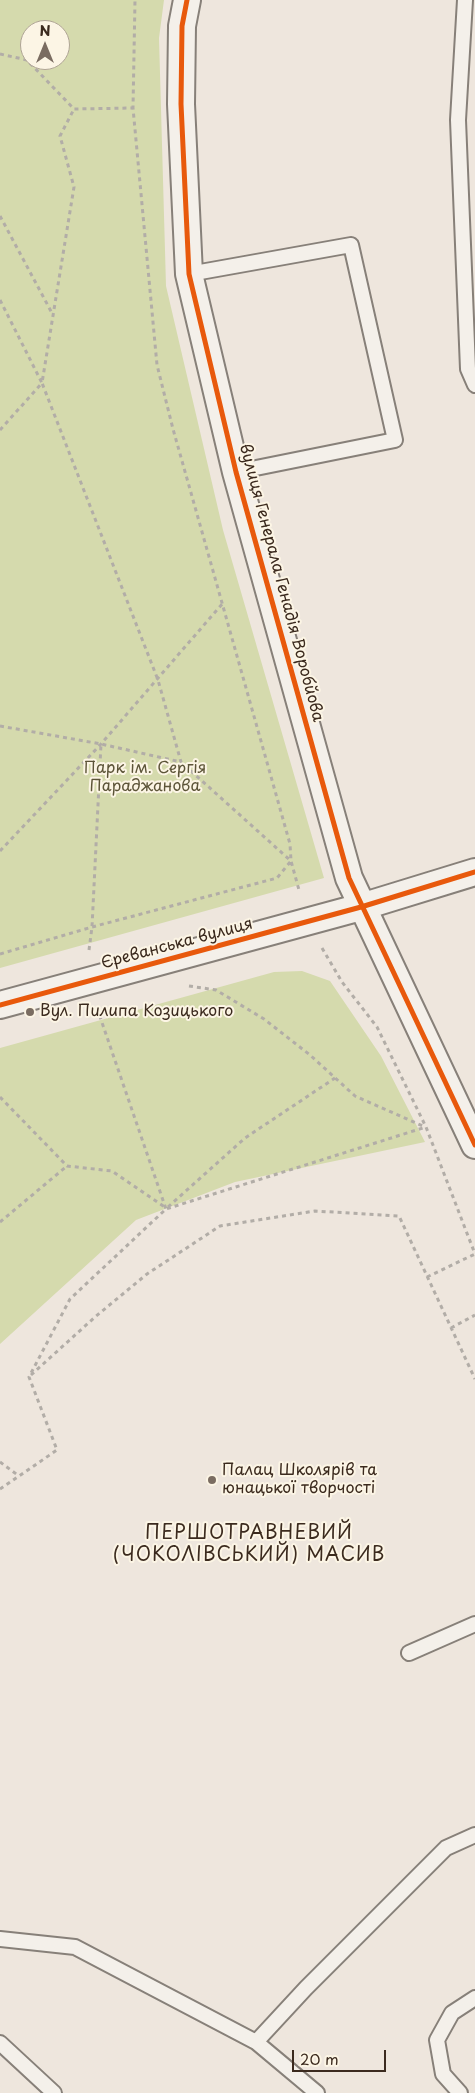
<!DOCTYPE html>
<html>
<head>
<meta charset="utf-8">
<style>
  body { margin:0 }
  #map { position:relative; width:475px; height:2093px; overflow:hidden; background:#eee6dd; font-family:"Playpen Sans",sans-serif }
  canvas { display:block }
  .north { position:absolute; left:20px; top:20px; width:50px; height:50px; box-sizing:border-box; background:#fcf5e5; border:1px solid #afa495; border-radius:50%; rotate:0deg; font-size:14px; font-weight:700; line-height:20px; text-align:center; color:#3b2a1e }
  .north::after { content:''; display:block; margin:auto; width:18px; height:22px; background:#7a6c61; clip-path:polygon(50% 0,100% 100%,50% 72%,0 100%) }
  .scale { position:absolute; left:292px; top:2050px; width:94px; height:22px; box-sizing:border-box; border:2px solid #3b2a1e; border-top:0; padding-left:6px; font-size:15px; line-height:18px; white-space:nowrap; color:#3b2a1e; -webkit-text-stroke:4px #fcf5e5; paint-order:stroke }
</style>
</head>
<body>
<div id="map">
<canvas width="475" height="2093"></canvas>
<div class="north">N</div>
<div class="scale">20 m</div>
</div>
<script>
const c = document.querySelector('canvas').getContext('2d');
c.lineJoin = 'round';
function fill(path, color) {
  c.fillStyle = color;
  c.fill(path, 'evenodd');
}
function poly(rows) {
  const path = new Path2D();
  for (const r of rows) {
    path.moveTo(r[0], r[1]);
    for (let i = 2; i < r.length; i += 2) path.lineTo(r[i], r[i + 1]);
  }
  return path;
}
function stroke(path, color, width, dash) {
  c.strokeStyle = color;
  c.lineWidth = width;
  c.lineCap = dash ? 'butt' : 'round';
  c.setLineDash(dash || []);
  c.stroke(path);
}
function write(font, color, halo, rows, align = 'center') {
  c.font = font + ' "Playpen Sans",sans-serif';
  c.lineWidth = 4;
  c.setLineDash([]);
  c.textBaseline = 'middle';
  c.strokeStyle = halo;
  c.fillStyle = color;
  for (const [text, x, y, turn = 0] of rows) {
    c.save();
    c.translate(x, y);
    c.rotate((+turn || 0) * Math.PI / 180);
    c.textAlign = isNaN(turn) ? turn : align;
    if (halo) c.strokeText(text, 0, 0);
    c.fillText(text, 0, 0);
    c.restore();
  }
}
const green = poly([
  [0,0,164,0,159,38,166,286,223,530,324,878,0,968],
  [30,30,60,30,60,60,30,60],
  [302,971,330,981,381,1056,425,1142,235,1182,136,1220,0,1344,0,1048,274,972]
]);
const path = poly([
  [0,54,27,60,74,109,133,108],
  [0,216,53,315],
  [0,300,42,383,74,187,60,136,74,109],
  [0,430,42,383,158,680,181,762,291,861,299,890],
  [0,726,101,744,181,762],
  [0,851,101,744,223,603],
  [322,948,342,982,377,1027,426,1127,475,1254],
  [89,950,92,927,101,744],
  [0,954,92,927,277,878,291,861,290,844,173,429,157,365,133,108,135,0],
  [189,986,216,990,264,1019,310,1055,355,1096,425,1127],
  [97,1008,166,1209],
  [0,1097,67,1166,112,1171,166,1208],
  [168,1207,245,1138,335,1078],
  [0,1222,67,1166],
  [427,1277,475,1254],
  [451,1328,475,1315],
  [31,1375,95,1317,147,1274,220,1226,315,1211,399,1216,475,1379],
  [0,1462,19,1476],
  [0,1489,57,1450,29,1377,70,1299,166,1209,426,1127]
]);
const lane = poly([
  [465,0,458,120,468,369,475,385],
  [189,274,351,245,395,440,236,472],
  [409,1653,475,1624],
  [0,1939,75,1947,256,2042,317,2093],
  [256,2042,306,1988,446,1848,475,1835],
  [0,2043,54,2093],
  [460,2093,443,2074,437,2040,452,2013,475,1998]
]);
const street = poly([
  [187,0,182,26,181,104,189,274,236,472,349,878,475,1145],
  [0,1005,361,907,475,872]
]);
const cycleway = poly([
  [187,0,182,26,181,104,189,274,236,472,349,878,475,1145],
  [0,1005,361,907,475,872]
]);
const markers = [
  [30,1012,5,"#7a6c61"],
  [212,1480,5,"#7a6c61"]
];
const streetNames = [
  ["вулиця Генерала Генадія Воробйова",281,583,75],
  ["Єреванська вулиця",177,944,-15]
];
const parkNames = [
  ["Парк ім. Сергія",145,769],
  ["Параджанова",145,787]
];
const poiNames = [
  ["Вул. Пилипа Козицького",40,1012],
  ["Палац Школярів та",222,1471],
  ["юнацької творчості",222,1489]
];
const quarterNames = [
  ["ПЕРШОТРАВНЕВИЙ",249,1534],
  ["(ЧОКОЛІВСЬКИЙ) МАСИВ",249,1556]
];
fill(green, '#d5daad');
stroke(lane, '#878079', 18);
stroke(street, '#878079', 30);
stroke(path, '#b2ada7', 3, [4, 4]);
stroke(lane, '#f4f0ea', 14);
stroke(street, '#f4f0ea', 26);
stroke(cycleway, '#e8590c', 5);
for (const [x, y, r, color] of markers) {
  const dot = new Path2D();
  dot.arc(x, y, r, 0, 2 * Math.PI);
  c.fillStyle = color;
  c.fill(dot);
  stroke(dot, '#fcf5e5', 2);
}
write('16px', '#3b2a1e', '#fcf5e5', streetNames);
write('16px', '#5c5438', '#fcf5e5', parkNames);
write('16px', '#3b2a1e', '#fcf5e5', poiNames, 'left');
c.letterSpacing = '1px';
write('19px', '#3b2a1e', '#fcf5e5', quarterNames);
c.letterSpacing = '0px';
</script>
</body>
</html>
